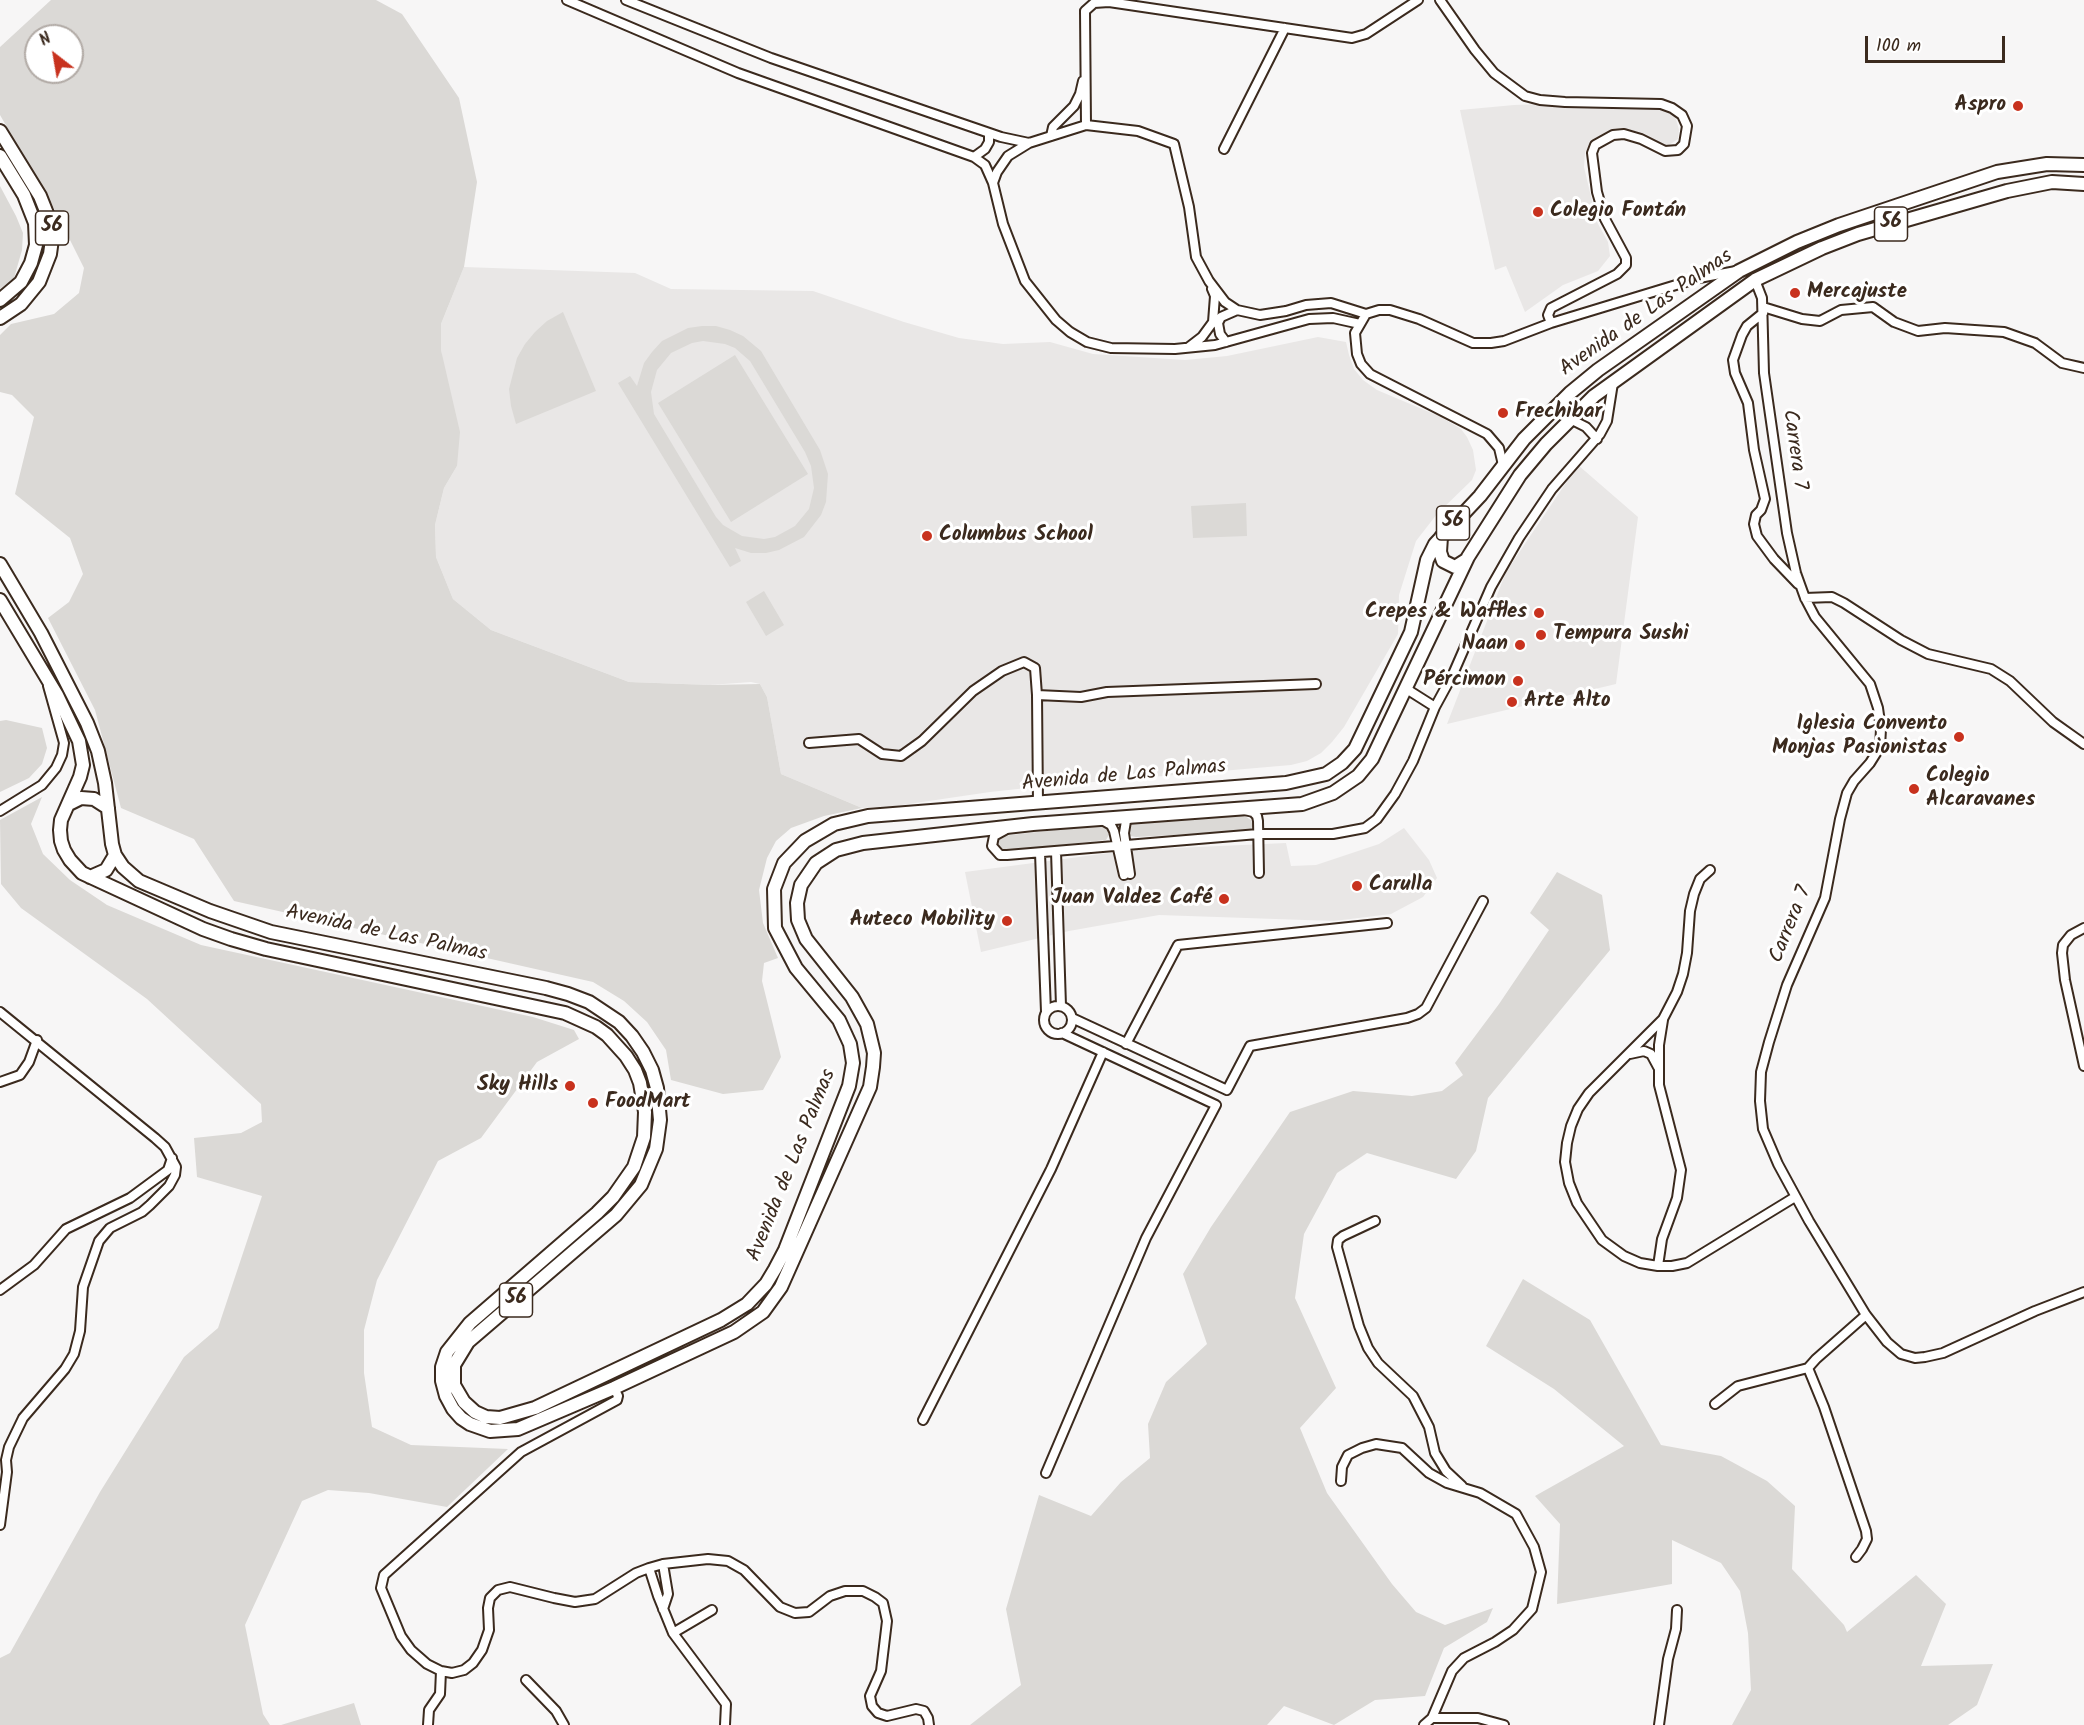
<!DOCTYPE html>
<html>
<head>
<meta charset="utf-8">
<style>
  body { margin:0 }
  #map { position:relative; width:2084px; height:1725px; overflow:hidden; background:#f7f6f6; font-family:Kalam,sans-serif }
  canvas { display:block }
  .north { position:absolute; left:24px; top:24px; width:60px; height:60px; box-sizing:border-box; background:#fff; border:2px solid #b1aaa5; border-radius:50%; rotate:329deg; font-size:16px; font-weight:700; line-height:24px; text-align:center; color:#3b2a1e }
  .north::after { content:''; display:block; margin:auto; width:21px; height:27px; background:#c8321e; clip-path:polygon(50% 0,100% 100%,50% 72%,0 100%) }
  .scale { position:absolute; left:1865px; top:36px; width:140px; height:27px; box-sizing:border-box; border:3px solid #3b2a1e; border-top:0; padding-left:8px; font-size:18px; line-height:21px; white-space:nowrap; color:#3b2a1e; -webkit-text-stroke:4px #fff; paint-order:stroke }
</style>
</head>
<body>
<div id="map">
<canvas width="2084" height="1725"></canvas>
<div class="north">N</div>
<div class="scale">100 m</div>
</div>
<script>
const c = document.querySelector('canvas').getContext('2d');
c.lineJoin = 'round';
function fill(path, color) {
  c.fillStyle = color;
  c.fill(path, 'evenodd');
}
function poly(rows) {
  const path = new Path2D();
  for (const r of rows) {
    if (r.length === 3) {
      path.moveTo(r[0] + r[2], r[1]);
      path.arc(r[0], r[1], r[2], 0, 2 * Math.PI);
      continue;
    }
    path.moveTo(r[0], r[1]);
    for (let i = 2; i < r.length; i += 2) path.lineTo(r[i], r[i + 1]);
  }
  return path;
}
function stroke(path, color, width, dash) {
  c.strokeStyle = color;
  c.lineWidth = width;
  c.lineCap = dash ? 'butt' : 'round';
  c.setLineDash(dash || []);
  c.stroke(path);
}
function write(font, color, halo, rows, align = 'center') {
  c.font = font + ' Kalam,sans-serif';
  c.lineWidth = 6;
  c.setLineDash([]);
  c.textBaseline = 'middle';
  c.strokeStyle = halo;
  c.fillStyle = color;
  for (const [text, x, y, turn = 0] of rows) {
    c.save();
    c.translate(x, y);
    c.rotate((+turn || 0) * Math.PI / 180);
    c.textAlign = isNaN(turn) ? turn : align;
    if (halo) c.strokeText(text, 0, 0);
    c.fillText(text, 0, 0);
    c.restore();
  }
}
const built = poly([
  [1567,103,1665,108,1672,113,1676,119,1679,130,1678,139,1669,145,1665,145,1643,133,1626,129,1611,130,1592,142,1585,152,1584,167,1597,222,1608,242,1610,256,1598,271,1563,285,1525,312,1506,266,1495,270,1460,110,1514,105],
  [464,267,635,273,671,289,813,291,904,322,959,338,1003,344,1050,342,1093,354,1185,360,1227,356,1318,337,1346,342,1349,355,1354,369,1363,380,1377,390,1441,417,1461,429,1467,437,1473,450,1476,470,1472,480,1437,514,1416,541,1399,595,1398,634,1344,727,1332,742,1321,753,1307,761,1291,765,1036,787,990,792,895,806,862,808,781,774,767,697,760,684,751,682,710,685,629,682,491,630,453,599,436,557,435,525,444,488,457,466,441,350,441,324],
  [1578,465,1638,517,1616,684,1447,724,1506,572],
  [1404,828,1429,860,1437,878,1423,897,1391,914,1334,921,1159,915,1069,931,981,952,965,872,1132,850,1286,843,1291,866,1316,865,1379,844]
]);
const green = poly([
  [51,0,376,0,402,14,459,98,477,182,464,267,441,324,441,350,460,432,457,466,444,488,435,525,436,557,453,599,491,630,629,682,710,685,760,684,767,697,781,774,862,808,824,816,791,828,776,841,767,858,759,890,763,923,778,958,764,963,762,981,781,1057,763,1090,723,1094,671,1080,666,1050,647,1022,624,1001,593,982,234,901,194,839,121,808,95,710,48,618,69,602,83,574,70,538,15,494,34,417,12,395,0,392,0,335,11,324,54,314,79,293,84,268,56,212,0,115,0,47],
  [36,36,72,36,72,72,36,72],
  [0,186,16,216,23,233,22,250,14,278,0,289],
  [563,312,596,391,516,424,511,406,509,389,517,358,525,344,535,332,547,321],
  [702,326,716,326,730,330,743,336,761,351,820,450,828,474,826,502,821,515,804,537,779,550,766,553,751,553,735,548,741,561,730,567,618,383,630,376,637,386,644,363,652,352,662,341,688,328],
  [703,341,725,344,735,348,750,361,805,452,811,466,814,488,809,509,795,526,775,537,764,539,742,536,723,525,716,517,654,414,651,392,657,370,671,353,692,343],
  [735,355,808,474,731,522,658,403],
  [1246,503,1247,536,1193,538,1191,506],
  [764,591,784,625,766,636,746,602],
  [6,720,42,728,47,748,42,764,29,778,0,792,0,721],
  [42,797,31,824,43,854,70,880,107,905,201,945,533,1017,574,1030,579,1039,537,1062,481,1138,438,1161,377,1280,364,1330,364,1373,372,1427,411,1445,508,1449,447,1507,369,1493,328,1490,302,1501,245,1625,263,1714,270,1725,0,1725,0,1658,10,1653,100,1492,184,1357,218,1328,262,1196,197,1177,194,1138,241,1133,262,1122,261,1104,147,999,21,908,1,884,0,820],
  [1243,815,1251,820,1253,826,1249,831,1136,837,1130,836,1128,830,1130,825,1136,822],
  [1099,825,1108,829,1109,835,1106,840,1003,851,996,847,997,838,1002,836],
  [1557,872,1602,895,1610,950,1488,1098,1476,1151,1456,1179,1367,1153,1337,1173,1304,1234,1295,1298,1336,1388,1300,1428,1327,1493,1392,1584,1416,1612,1445,1625,1493,1608,1487,1622,1444,1648,1425,1696,1375,1700,1334,1725,1284,1706,1267,1725,970,1725,1021,1685,1006,1609,1039,1495,1091,1516,1121,1482,1150,1458,1148,1424,1166,1382,1207,1344,1183,1274,1211,1227,1290,1112,1353,1091,1412,1096,1442,1091,1463,1075,1455,1063,1499,1004,1549,930,1530,913],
  [1523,1279,1590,1320,1661,1445,1721,1456,1767,1481,1795,1506,1792,1569,1844,1625,1847,1632,1916,1575,1946,1604,1921,1666,1993,1664,1977,1705,1948,1725,1732,1725,1751,1690,1748,1633,1740,1591,1721,1563,1672,1540,1672,1584,1557,1604,1560,1524,1535,1496,1624,1446,1554,1389,1486,1346],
  [354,1703,361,1725,281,1725]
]);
const minor = poly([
  [567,0,738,73,974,157,985,165,993,183,1003,224,1025,281,1056,320,1070,332,1087,342,1111,348,1175,349,1215,345,1309,319,1333,318,1360,324],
  [626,0,771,58,1001,137,1029,143,1086,125,1138,131,1174,144,1189,207,1196,257,1209,281,1225,302,1237,310,1260,315,1286,311,1306,305,1331,303,1366,314],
  [1440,0,1475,50,1494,73,1525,96,1540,100,1565,102,1661,104,1672,108,1682,115,1687,126,1684,144,1678,150,1665,151,1641,139,1624,134,1613,135,1595,145,1592,153,1597,192,1605,219,1626,258,1626,265,1617,274,1551,308,1548,315,1551,323],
  [1086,125,1085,11,1094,3,1109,2,1352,38,1366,34,1418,0],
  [1051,136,1053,127,1074,106,1080,94,1083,81],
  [1224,149,1285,28],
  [974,157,985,149,989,142,989,134],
  [993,183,997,172,1008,156,1029,143],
  [1755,280,1762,298,1764,373,1787,533,1796,573,1805,598,1815,617,1870,684,1878,708,1881,729,1880,747,1870,763,1854,781,1847,793,1840,819,1825,898,1787,985,1769,1042,1761,1072,1760,1101,1763,1129,1778,1164,1809,1221,1866,1315,1887,1342,1901,1354,1915,1358,1925,1357,1943,1353,2035,1311,2084,1292],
  [1763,307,1802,319,1820,321,1841,310,1873,307,1894,322,1918,331,1945,328,2004,332,2035,343,2062,363,2084,368],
  [1763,313,1747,326,1742,335,1733,360,1735,373,1748,403,1754,450,1765,499,1761,510,1756,515,1754,524,1757,536,1774,559,1798,584],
  [1226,342,1220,334,1218,323,1221,317,1237,310],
  [1189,347,1202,337,1213,322,1215,296,1212,289],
  [1570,419,1586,427,1597,439],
  [1503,465,1499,448,1487,434,1370,374,1361,364,1357,354,1355,333,1366,314,1379,310,1390,310,1419,319,1473,343,1491,343,1504,341,1551,323,1699,278,1736,271],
  [1805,598,1832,597,1844,603,1901,640,1928,654,1991,669,2010,681,2053,722,2084,744],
  [1435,707,1453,674,1491,587,1519,538,1552,489,1600,434,1607,421,1613,383],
  [809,743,859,739,882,754,901,756,922,741,973,691,1002,671,1024,662,1035,668,1037,695],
  [1038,804,1037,695,1081,697,1107,692,1316,684],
  [1245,810,1253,812,1257,816,1258,821,1259,873],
  [0,811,42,785,56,768,62,755,64,743,48,686],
  [1102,820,1111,825,1114,831,1124,875],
  [1005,830,994,836,992,846,1000,855,1007,855,1258,834,1333,834,1365,828,1377,819,1395,794,1413,761,1435,707,1405,688],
  [1056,851,1061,1006],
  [1040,853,1046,1012],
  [1710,870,1700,879,1694,894,1690,911,1687,953,1683,974,1677,992,1663,1019,1589,1093,1578,1109,1571,1126,1567,1143,1565,1162,1569,1183,1577,1203,1602,1240,1624,1256,1640,1263,1658,1266,1672,1266,1687,1263,1795,1197],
  [1130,874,1124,833,1126,821,1131,817],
  [2084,928,2071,935,2063,945,2062,953,2065,980,2084,1066],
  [1058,1020,14],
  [0,1012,155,1138,165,1147,176,1167,175,1175,169,1186,150,1205,142,1212,110,1228,99,1241,83,1287,80,1331,74,1354,65,1369,23,1418,9,1447,6,1460,7,1472,0,1525],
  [1072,1018,1227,1090,1250,1046,1407,1018,1418,1014,1426,1008,1483,901],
  [1126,1044,1178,945,1387,923],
  [1630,1054,1644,1051,1651,1054,1658,1067],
  [0,1082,20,1075,29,1062,37,1040],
  [1375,1221,1343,1236,1338,1240,1337,1247,1359,1326,1368,1348,1378,1363,1413,1396,1429,1427,1435,1453,1446,1471,1462,1486],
  [1658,1266,1662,1239,1677,1198,1681,1170,1659,1085,1659,1045,1663,1020],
  [0,1290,34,1265,66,1229,130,1198,168,1170,172,1158],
  [1808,1368,1824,1407,1866,1531,1867,1539,1862,1549,1856,1557],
  [614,1388,618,1396,617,1400,521,1452,384,1575,381,1588,401,1636,411,1650,427,1664,441,1671,452,1673,464,1670,473,1663,482,1650,489,1630,488,1608,490,1598,498,1590,510,1587,554,1598,575,1602,595,1599,636,1573,649,1568,663,1564,708,1559,728,1561,744,1570,780,1607,795,1613,809,1612,830,1596,845,1591,863,1591,875,1597,883,1603,887,1621,881,1671,870,1696,872,1706,878,1713,887,1716,916,1709,924,1711,928,1718,929,1725],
  [1715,1404,1738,1386,1808,1368,1816,1359,1866,1315],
  [923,1420,1051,1169,1103,1052],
  [1046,1473,1146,1238,1216,1105,1062,1033],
  [1341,1481,1342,1467,1348,1455,1362,1448,1376,1444,1402,1448,1429,1473,1447,1483,1480,1493,1516,1514,1534,1547,1541,1572,1532,1609,1513,1630,1495,1642,1464,1658,1452,1671,1432,1718,1424,1725],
  [663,1564,668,1594,663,1609],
  [649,1568,658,1596,673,1633,726,1704,725,1725],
  [673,1633,712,1610],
  [526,1680,556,1711,564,1725],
  [1432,1718,1478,1718,1504,1725],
  [428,1725,429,1710,440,1694,441,1671],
  [1659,1725,1668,1659,1676,1629,1677,1610]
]);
const primary = poly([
  [0,131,40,196,48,216,53,232,50,254,39,282,21,304,0,318],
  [0,156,24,195,35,223,36,245,31,263,21,282,0,300],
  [1441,537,1440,552,1443,561,1455,567,1466,560],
  [0,564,41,633,87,723,98,751,105,783,112,844,115,855,123,867,139,881,210,911,271,932,546,988,568,994,589,1002,619,1022,632,1036,643,1052,652,1070,657,1088,660,1120,656,1149,641,1185,616,1215,468,1342,454,1365,454,1385,464,1402,475,1412,486,1417,500,1418,535,1408,721,1320,747,1304,766,1284,775,1269,785,1250,849,1086,853,1063,850,1044,839,1020,796,968,775,928,774,889,784,863,805,841,834,824,868,816,1286,783,1326,774,1342,763,1355,749,1411,632,1427,560,1435,544,1480,496,1524,439,1570,393,1598,370,1739,271,1797,242,1839,225,1997,172,2047,164,2084,165],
  [0,600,57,695,79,741,83,765,80,777,61,820,60,830,61,841,64,850,70,860,82,873,203,929,231,939,266,949,565,1013,596,1027,607,1035,626,1056,635,1070,640,1083,645,1112,644,1137,634,1167,613,1197,597,1213,470,1323,447,1352,442,1367,442,1381,446,1396,453,1409,461,1418,470,1424,490,1431,518,1429,614,1388,734,1332,763,1312,781,1287,870,1087,873,1067,874,1053,867,1024,852,997,806,939,798,920,797,903,801,885,816,863,836,850,863,843,1033,824,1302,804,1333,793,1358,776,1372,759,1468,557,1520,475,1546,444,1594,396,1755,280,1822,248,1858,234,2007,191,2052,182,2084,184],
  [69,804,81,798,94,799,108,808],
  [90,877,106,870,115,855]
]);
const markers = [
  [2018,106,6,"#c8321e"],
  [1538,212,6,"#c8321e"],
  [1795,293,6,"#c8321e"],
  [1503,413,6,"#c8321e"],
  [927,536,6,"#c8321e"],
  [1539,613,6,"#c8321e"],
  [1541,635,6,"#c8321e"],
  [1520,645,6,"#c8321e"],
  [1518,681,6,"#c8321e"],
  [1512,702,6,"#c8321e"],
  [1959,737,6,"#c8321e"],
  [1914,789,6,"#c8321e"],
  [1357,886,6,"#c8321e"],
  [1224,899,6,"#c8321e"],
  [1007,921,6,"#c8321e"],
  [570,1086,6,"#c8321e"],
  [593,1103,6,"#c8321e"]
];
const shields = [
  [1891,224,33],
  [52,228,33],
  [1453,523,33],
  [516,1300,33]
];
const shieldNames = [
  ["56",1891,224],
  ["56",52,228],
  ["56",1453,523],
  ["56",516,1300]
];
const poiNames = [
  ["Aspro",2006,106,"right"],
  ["Colegio Fontán",1550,212],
  ["Mercajuste",1807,293],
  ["Frechibar",1515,413],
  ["Columbus School",939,536],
  ["Crepes & Waffles",1527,613,"right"],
  ["Tempura Sushi",1553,635],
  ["Naan",1508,645,"right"],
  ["Pércimon",1506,681,"right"],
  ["Arte Alto",1524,702],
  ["Iglesia Convento",1947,725,"right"],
  ["Monjas Pasionistas",1947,749,"right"],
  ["Colegio",1926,777],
  ["Alcaravanes",1926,801],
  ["Carulla",1369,886],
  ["Juan Valdez Café",1212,899,"right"],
  ["Auteco Mobility",995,921,"right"],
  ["Sky Hills",558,1086,"right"],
  ["FoodMart",605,1103]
];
const streetNames = [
  ["Avenida de Las Palmas",1647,314,-35],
  ["Carrera 7",1793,450,82],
  ["Avenida de Las Palmas",1124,777,-5],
  ["Carrera 7",1792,925,-68],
  ["Avenida de Las Palmas",386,935,12],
  ["Avenida de Las Palmas",793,1166,-68]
];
fill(built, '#e9e7e6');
fill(green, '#dbd9d6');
stroke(minor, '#3b2a1e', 12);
stroke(primary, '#3b2a1e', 16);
stroke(minor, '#fff', 8);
stroke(primary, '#fff', 12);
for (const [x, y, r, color] of markers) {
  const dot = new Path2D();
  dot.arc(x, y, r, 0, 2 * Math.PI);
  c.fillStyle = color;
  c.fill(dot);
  stroke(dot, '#fff', 2);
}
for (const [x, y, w] of shields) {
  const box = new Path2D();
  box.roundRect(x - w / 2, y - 17, w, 34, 4.5);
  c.fillStyle = '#fff';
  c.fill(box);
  stroke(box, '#3b2a1e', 1.5);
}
write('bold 20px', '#3b2a1e', null, shieldNames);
write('bold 21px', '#3b2a1e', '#fff', poiNames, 'left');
write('21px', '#3b2a1e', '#fff', streetNames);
</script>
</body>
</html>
